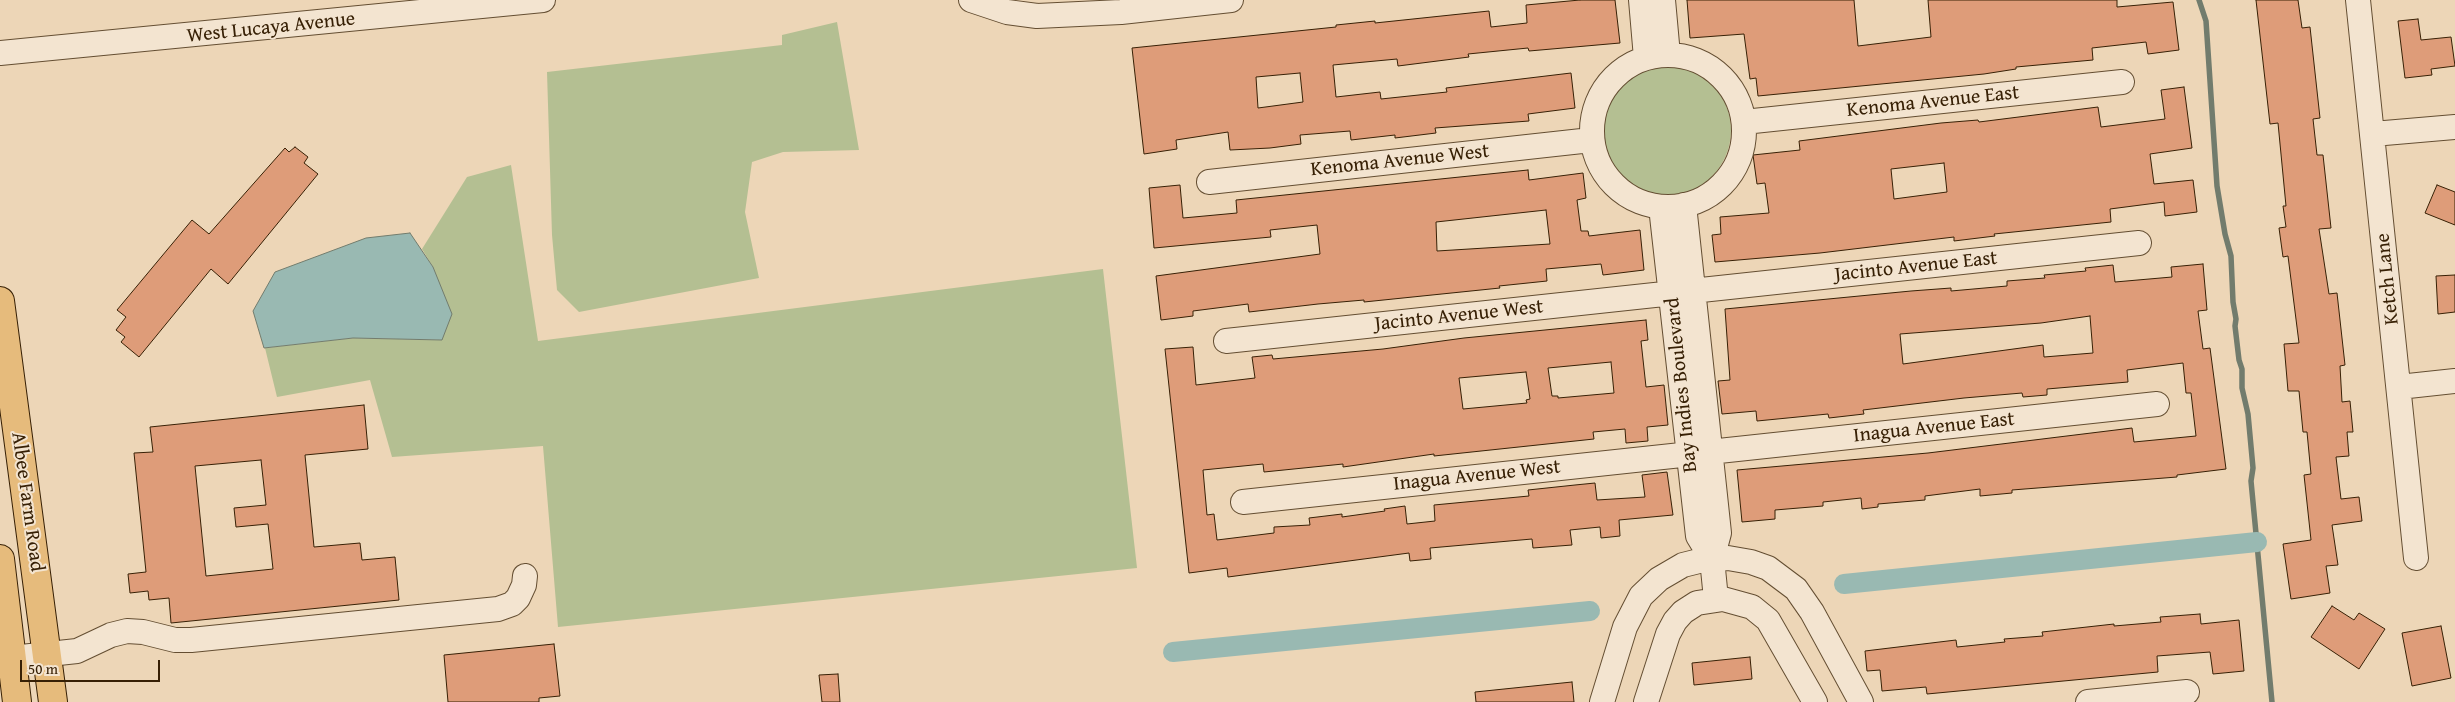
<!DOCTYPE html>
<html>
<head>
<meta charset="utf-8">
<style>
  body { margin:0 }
  #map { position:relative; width:2455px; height:702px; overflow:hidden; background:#edd6b7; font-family:"Gentium Book Plus",serif }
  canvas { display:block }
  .scale { position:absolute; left:20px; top:660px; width:140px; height:22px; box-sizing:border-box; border:2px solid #372005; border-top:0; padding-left:6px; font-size:15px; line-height:18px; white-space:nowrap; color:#372005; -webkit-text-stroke:4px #f3e4d0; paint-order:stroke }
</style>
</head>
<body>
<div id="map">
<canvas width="2455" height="702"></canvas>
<div class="scale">50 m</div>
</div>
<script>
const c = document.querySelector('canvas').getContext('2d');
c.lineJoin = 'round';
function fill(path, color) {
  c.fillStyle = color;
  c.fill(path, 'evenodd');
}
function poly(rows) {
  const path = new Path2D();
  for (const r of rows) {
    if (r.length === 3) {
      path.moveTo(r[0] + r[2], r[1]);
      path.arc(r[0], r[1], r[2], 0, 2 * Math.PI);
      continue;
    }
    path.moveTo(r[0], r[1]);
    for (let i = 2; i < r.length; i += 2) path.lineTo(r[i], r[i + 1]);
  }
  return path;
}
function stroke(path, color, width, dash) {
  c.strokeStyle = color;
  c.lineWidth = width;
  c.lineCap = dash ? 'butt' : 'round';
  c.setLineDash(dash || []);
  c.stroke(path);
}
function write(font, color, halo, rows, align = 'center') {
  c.font = font + ' "Gentium Book Plus",serif';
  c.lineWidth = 4;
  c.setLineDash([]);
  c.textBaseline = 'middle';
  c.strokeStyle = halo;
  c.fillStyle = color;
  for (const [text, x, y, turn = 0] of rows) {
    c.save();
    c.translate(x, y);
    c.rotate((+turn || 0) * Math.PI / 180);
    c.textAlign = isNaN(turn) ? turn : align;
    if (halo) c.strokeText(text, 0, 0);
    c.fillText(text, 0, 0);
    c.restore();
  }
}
const green = poly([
  [837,22,859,150,783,152,752,162,745,212,759,278,579,312,557,290,552,235,547,72,782,45,782,35],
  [1665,130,66],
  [511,165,538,341,1103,269,1137,568,558,627,543,446,392,457,370,380,277,397,265,348,353,338,442,340,433,267,422,249,467,177]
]);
const water = poly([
  [410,233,433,267,452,314,442,340,353,338,264,348,253,311,275,272,366,238,410,233]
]);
const stream = poly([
  [2199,0,2206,21,2217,186,2225,234,2231,256,2233,302,2236,319,2235,326,2239,360,2242,369,2242,388,2248,414,2253,468,2251,481,2272,702]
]);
const canal = poly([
  [1844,584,2257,542],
  [1173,652,1590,611]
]);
const building = poly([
  [1580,0,1615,0,1620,43,1529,51,1528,48,1468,54,1469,57,1398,66,1397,59,1333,65,1336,97,1380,92,1381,99,1447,92,1446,88,1571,73,1575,108,1528,114,1529,121,1435,128,1436,133,1395,138,1395,135,1351,140,1350,131,1300,135,1301,144,1270,148,1230,150,1228,132,1176,140,1177,149,1144,154,1132,48,1336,27,1336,25,1375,21,1375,23,1489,11,1491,27,1527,23,1526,5,1580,0],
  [1300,73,1303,102,1258,108,1256,77,1300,73],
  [1687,0,1854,0,1858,46,1931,37,1928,0,2117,0,2117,7,2173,2,2179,50,2148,54,2146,42,2092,48,2093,60,2016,67,2016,69,1984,74,1758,96,1756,78,1750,79,1744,34,1690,38,1687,0],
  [2256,0,2298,0,2302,28,2310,27,2320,118,2313,119,2317,155,2323,155,2331,228,2319,229,2329,294,2337,293,2345,365,2340,366,2342,402,2350,401,2353,432,2347,432,2349,456,2336,457,2341,499,2359,497,2362,521,2332,525,2338,565,2326,566,2330,593,2291,599,2283,544,2311,540,2304,475,2311,474,2307,432,2303,432,2299,391,2288,391,2284,344,2299,343,2288,256,2283,257,2279,228,2286,227,2283,206,2286,206,2278,123,2270,124,2256,0],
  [2418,19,2421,40,2451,37,2455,66,2431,69,2432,75,2405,78,2398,21,2418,19],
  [2184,87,2192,148,2150,154,2154,184,2193,180,2197,212,2165,216,2164,202,2110,209,2111,222,1994,234,1995,236,1954,241,1954,237,1820,253,1715,262,1712,235,1721,234,1720,217,1769,213,1765,183,1757,184,1753,155,1800,150,1799,141,1941,123,1978,120,1979,122,2098,107,2101,127,2165,119,2161,90,2184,87],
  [1944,163,1947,192,1894,199,1891,169,1944,163],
  [295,147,308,157,304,163,318,174,228,284,211,269,139,357,121,342,125,337,116,330,126,317,117,310,192,220,209,234,285,148,289,152,295,147],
  [1528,170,1529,180,1583,173,1586,198,1577,200,1581,231,1588,231,1589,236,1640,230,1644,270,1603,275,1601,264,1546,269,1547,281,1499,286,1500,288,1364,302,1364,300,1318,304,1249,312,1248,304,1193,311,1193,316,1161,320,1156,276,1320,254,1317,225,1270,230,1271,237,1154,248,1149,188,1180,185,1183,218,1237,213,1236,200,1528,170],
  [1546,210,1550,244,1437,251,1436,222,1546,210],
  [2437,185,2455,192,2455,225,2425,213,2437,185],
  [2203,264,2207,310,2198,311,2203,349,2210,348,2226,469,2177,475,2177,477,2012,490,2012,493,1980,496,1980,489,1925,496,1925,500,1878,504,1878,507,1862,509,1861,498,1823,502,1823,506,1775,510,1775,519,1742,522,1737,470,1928,453,2132,428,2134,442,2196,436,2191,393,2186,393,2183,363,2127,370,2128,382,2047,389,2047,395,2023,397,2022,393,1964,398,1863,410,1864,414,1829,418,1828,414,1757,421,1756,411,1722,414,1718,381,1730,380,1725,309,1911,291,1951,288,1951,291,2007,286,2007,281,2045,278,2044,275,2086,271,2085,268,2113,265,2115,282,2172,277,2171,267,2203,264],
  [2090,316,2093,353,2044,357,2043,345,1903,364,1900,334,2041,323,2090,316],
  [2455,275,2455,312,2438,314,2436,276,2455,275],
  [1646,320,1648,340,1641,341,1646,387,1664,385,1668,425,1647,427,1648,441,1626,443,1625,429,1593,432,1594,439,1434,456,1434,454,1343,467,1343,464,1264,472,1263,464,1203,470,1207,515,1214,514,1217,540,1274,533,1274,527,1310,525,1309,518,1342,514,1342,517,1385,511,1384,509,1405,506,1407,524,1435,521,1434,505,1529,496,1528,490,1575,485,1595,483,1597,500,1645,497,1642,475,1667,472,1673,515,1619,520,1620,536,1601,538,1600,527,1570,530,1572,545,1533,548,1532,539,1430,548,1431,559,1410,561,1409,553,1228,577,1227,568,1189,573,1165,349,1193,347,1196,385,1255,378,1252,357,1272,355,1273,359,1383,349,1464,338,1646,320],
  [1611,362,1614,393,1558,398,1558,396,1552,396,1548,368,1611,362],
  [1526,372,1530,399,1526,400,1527,403,1463,409,1459,378,1526,372],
  [364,405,368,449,305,455,314,547,360,543,362,560,395,557,399,600,171,623,169,598,149,600,148,591,130,593,128,574,146,572,134,453,153,452,150,427,364,405],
  [261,460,266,505,234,508,236,527,268,524,273,569,206,576,195,466,261,460],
  [2332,606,2354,620,2359,613,2385,629,2359,669,2311,637,2332,606],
  [2200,614,2201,624,2239,620,2244,671,2213,674,2210,652,2157,656,2158,672,1927,694,1926,687,1882,691,1880,670,1867,671,1865,651,1956,640,1957,647,2005,642,2004,639,2043,636,2042,632,2114,624,2114,626,2161,622,2160,617,2200,614],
  [2441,626,2451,678,2412,686,2402,633,2441,626],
  [554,644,560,696,539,698,539,702,448,702,444,655,554,644],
  [1750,657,1752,679,1694,685,1692,663,1750,657],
  [838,674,840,702,822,702,819,675,838,674],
  [1572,682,1574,702,1476,702,1475,692,1572,682]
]);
const minor = poly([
  [971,0,1007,12,1037,16,1121,12,1231,0],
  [1641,0,1646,58],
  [1663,0,1668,55],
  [2358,0,2416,558],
  [0,53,543,0],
  [1668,131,76],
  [1744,122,2122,82],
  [2373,134,2455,127],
  [1209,182,1591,140],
  [1684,205,1719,533,1712,559,1716,599],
  [1661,207,1698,536,1712,559],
  [1226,341,2139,243],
  [2399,387,2455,381],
  [1243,502,2157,404],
  [12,658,77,651,111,635,127,631,143,632,175,640,191,640,498,609,512,604,518,598,524,585,525,576],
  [1602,702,1625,627,1641,596,1659,579,1683,565,1699,561,1728,558,1751,562,1768,568,1796,589,1812,612,1861,702],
  [1646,702,1668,634,1675,621,1683,612,1697,603,1723,599,1752,607,1768,620,1815,702],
  [2088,702,2187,692]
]);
const major = poly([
  [0,301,53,702],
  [0,559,17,702]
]);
const streetNames = [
  ["West Lucaya Avenue",271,28,-6],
  ["Kenoma Avenue East",1933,102,-6],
  ["Kenoma Avenue West",1400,161,-6],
  ["Jacinto Avenue East",1916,267,-6],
  ["Ketch Lane",2388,279,-96],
  ["Jacinto Avenue West",1459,316,-6],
  ["Bay Indies Boulevard",1682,385,-96],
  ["Inagua Avenue East",1934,428,-6],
  ["Inagua Avenue West",1477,476,-6],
  ["Albee Farm Road",27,502,82]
];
fill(green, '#b4bf92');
fill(water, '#99b9b2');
stroke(water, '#727c6d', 1);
stroke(stream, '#727c6d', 5.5);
stroke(canal, '#99b9b2', 20);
fill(building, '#de9c79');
stroke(building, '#372005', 1);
stroke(minor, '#644e32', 26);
stroke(major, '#372005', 30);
stroke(minor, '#f3e4d0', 24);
stroke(major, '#e6bb7c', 28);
write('20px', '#372005', '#f3e4d0', streetNames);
</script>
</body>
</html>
